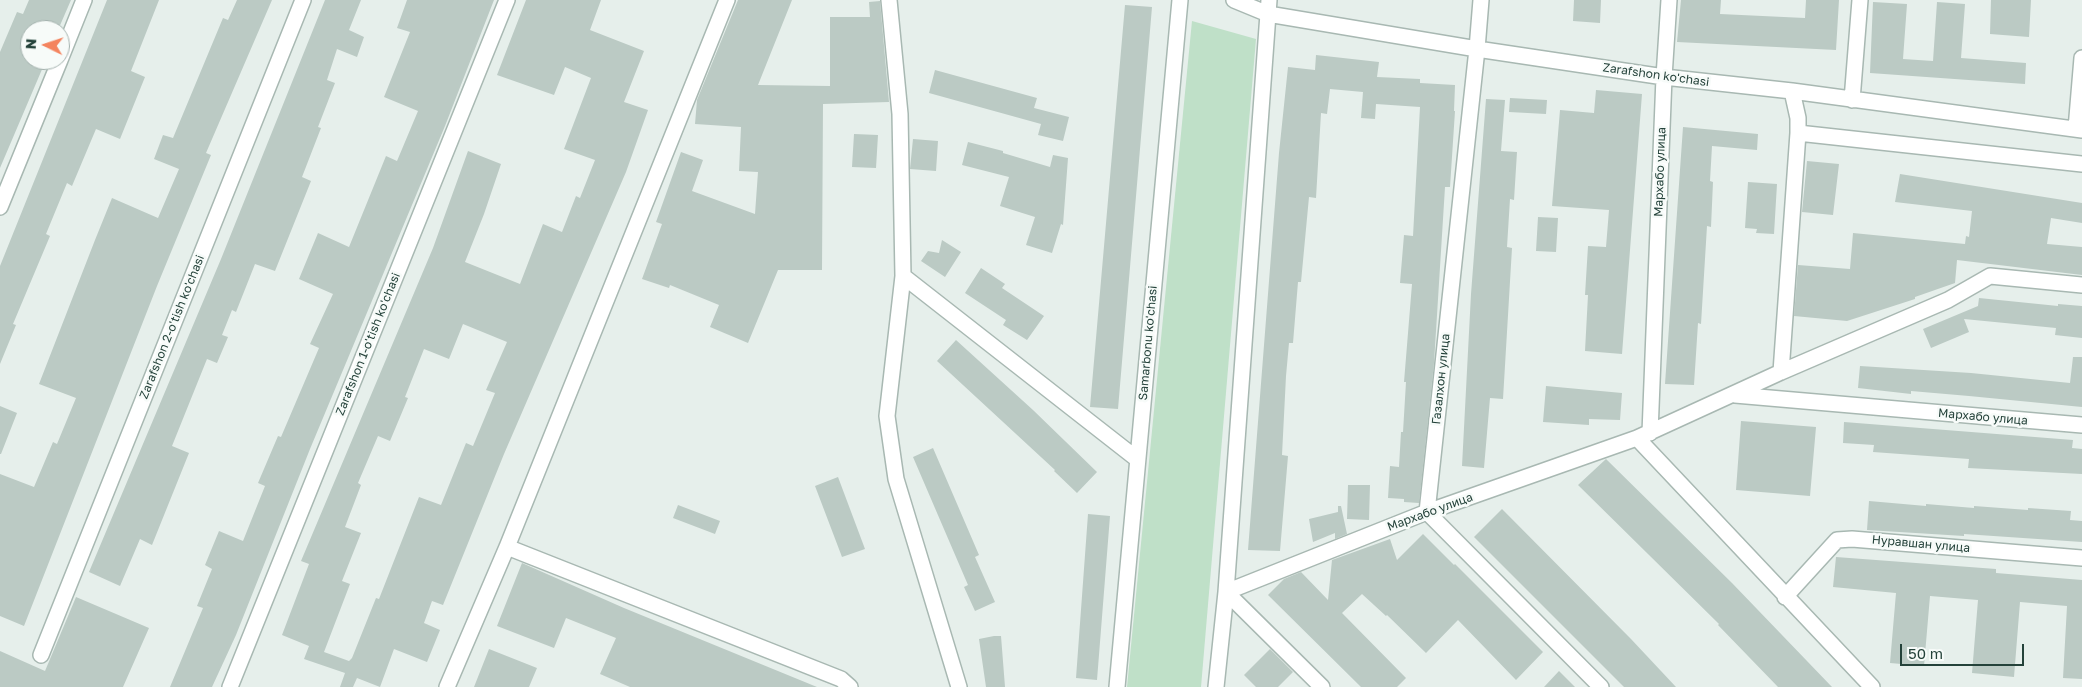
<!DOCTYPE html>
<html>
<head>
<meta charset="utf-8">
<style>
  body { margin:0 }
  #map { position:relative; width:2082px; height:687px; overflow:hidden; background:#e6efeb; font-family:"Golos Text",sans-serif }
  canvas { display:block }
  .north { position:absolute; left:20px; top:20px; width:50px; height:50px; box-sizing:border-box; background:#f7fbf9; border:1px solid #a3b1ad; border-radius:50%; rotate:274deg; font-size:14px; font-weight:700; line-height:20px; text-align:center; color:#24423a }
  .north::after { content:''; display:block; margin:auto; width:18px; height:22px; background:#f4845f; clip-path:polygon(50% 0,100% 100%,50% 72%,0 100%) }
  .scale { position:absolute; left:1900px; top:644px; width:124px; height:22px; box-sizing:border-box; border:2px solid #24423a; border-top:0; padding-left:6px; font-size:15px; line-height:18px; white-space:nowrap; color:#24423a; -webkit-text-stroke:4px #f7fbf9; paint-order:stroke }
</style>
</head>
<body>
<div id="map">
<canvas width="2082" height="687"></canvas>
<div class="north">N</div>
<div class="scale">50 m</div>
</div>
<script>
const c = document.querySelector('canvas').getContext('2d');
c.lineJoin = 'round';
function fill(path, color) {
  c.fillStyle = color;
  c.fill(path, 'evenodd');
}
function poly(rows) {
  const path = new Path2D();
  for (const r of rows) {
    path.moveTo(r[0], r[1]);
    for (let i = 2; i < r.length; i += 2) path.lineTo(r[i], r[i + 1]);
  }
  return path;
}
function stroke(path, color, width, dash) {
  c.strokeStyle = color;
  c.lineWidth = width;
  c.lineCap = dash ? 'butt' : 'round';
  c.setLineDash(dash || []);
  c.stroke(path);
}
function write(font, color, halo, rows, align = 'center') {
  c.font = font + ' "Golos Text",sans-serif';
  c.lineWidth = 5;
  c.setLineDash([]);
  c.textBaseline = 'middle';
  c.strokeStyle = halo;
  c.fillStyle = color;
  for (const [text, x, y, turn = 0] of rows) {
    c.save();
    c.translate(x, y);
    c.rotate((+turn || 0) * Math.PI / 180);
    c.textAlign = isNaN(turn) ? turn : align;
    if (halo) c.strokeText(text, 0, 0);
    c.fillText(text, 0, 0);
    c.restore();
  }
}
const green = poly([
  [1192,21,1256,39,1201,687,1127,687]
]);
const building = poly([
  [29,0,71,0,58,30,30,30,30,60,46,60,0,168,0,52,17,12,23,14],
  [107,0,159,0,131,71,145,77,120,139,96,129,72,186,67,183,46,234,50,236,13,324,16,325,0,364,0,266],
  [237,0,272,0,206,153,211,155,157,286,24,626,0,616,0,474,34,487,53,442,57,444,76,398,39,384,95,240,112,198,158,218,179,169,154,159,163,135,173,138,223,18,228,20],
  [325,0,361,0,349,30,364,37,357,57,337,49,327,80,335,83,318,127,321,128,302,177,311,181,275,271,255,264,236,312,232,310,222,335,228,337,217,363,207,359,172,446,189,453,152,545,140,539,120,586,89,572,221,259],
  [407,0,494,0,445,126,310,449,236,635,212,687,170,687,203,608,197,606,212,569,205,565,219,531,243,541,265,486,258,483,278,436,281,437,319,348,310,344,333,294,299,279,318,233,349,247,386,156,397,161,418,111,384,97,410,32,397,28],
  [526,0,601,0,590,30,644,51,624,102,648,110,626,172,504,454,443,605,432,601,424,623,440,630,427,662,394,649,380,687,357,678,353,687,340,687,345,673,304,659,309,646,282,635,309,564,301,561,433,248,468,151,501,164,484,214,465,262,520,284,543,224,562,232,576,196,580,198,595,160,564,149,591,78,565,67,554,95,497,75],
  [463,324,507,342,486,390,495,393,473,446,466,443,441,505,419,497,379,599,376,598,352,658,349,661,324,652,350,584,342,581,361,533,345,527,361,485,358,483,378,436,390,441,408,398,405,397,424,349,449,359],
  [738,0,792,0,758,85,830,86,830,17,870,17,869,2,880,1,889,102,823,104,822,270,778,270,748,343,710,327,719,305,670,285,669,288,642,279,662,224,656,222,681,152,703,160,692,191,755,214,758,172,739,171,741,127,695,124,697,100],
  [1574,0,1601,0,1600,23,1573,21],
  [1681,0,1721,0,1720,14,1805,18,1806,0,1839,0,1836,50,1677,42],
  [1991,0,2031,0,2029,37,1990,34],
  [1873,2,1907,4,1903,59,1933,61,1937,2,1965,4,1961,58,2026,63,2025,84,1870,73],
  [1125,5,1152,7,1118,409,1090,407],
  [1316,55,1379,62,1377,77,1420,79,1420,83,1455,85,1454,111,1455,111,1450,187,1445,187,1434,363,1419,503,1404,502,1404,499,1388,498,1390,466,1399,467,1401,432,1403,432,1406,382,1404,382,1412,284,1400,283,1404,235,1413,236,1420,107,1376,104,1375,119,1361,118,1363,92,1330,89,1327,114,1321,113,1316,198,1309,197,1301,282,1298,282,1293,343,1289,343,1286,376,1282,455,1288,456,1280,551,1248,550,1279,153,1288,67,1315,70],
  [935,70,1037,98,1034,108,1069,117,1063,141,1038,135,1041,124,929,93],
  [1596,90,1642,94,1622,354,1585,351,1588,295,1585,295,1588,246,1606,247,1609,210,1552,206,1560,110,1594,113],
  [1510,98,1547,100,1546,114,1509,112],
  [1486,99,1505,100,1501,151,1517,152,1514,200,1510,199,1507,247,1512,248,1503,399,1490,398,1484,468,1462,466,1471,294],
  [1683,127,1758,134,1757,150,1712,146,1710,181,1713,182,1711,227,1707,226,1701,324,1698,323,1694,385,1665,384],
  [854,134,878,135,876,168,852,167],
  [913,139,938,141,936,171,910,169],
  [968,142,1003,151,1003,153,1050,167,1053,155,1068,158,1063,225,1061,224,1052,253,1026,245,1035,217,1000,206,1009,177,962,165],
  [1807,161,1839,164,1833,215,1802,212],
  [1900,174,2082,203,2082,223,2051,218,2047,244,2082,247,2082,275,1957,260,1955,283,1915,297,1915,299,1847,321,1794,316,1798,265,1850,269,1853,233,1965,244,1966,236,1969,237,1972,211,1895,202],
  [1748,182,1777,184,1774,234,1756,233,1757,229,1745,228],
  [1538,217,1558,218,1556,252,1536,251],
  [942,240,961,252,945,277,921,261,928,251,939,253],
  [981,268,1005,284,1002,288,1044,316,1027,340,1003,325,1006,320,965,293],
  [1979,298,2058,306,2058,304,2082,306,2082,338,2055,335,2056,328,1964,319,1969,332,1931,348,1923,329,1978,306],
  [956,340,1033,410,1097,472,1077,493,1054,471,1055,470,937,361],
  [2073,357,2082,357,2082,407,1969,396,1911,391,1911,394,1858,388,1860,366,1971,373,2070,383],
  [1546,386,1622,393,1620,420,1589,419,1589,425,1543,422],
  [0,406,17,413,1,454,0,454],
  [1741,421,1816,427,1810,496,1736,490],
  [1844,422,2073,440,2072,448,2082,449,2082,474,1968,468,1969,459,1873,452,1874,445,1843,443],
  [933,448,979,555,975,557,995,602,975,611,964,587,968,585,913,457],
  [1606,459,1732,583,1832,687,1778,687,1718,625,1719,624,1578,485],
  [838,477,865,549,842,557,815,486],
  [1348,485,1370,485,1369,520,1347,519],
  [1869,501,1926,506,1926,504,1974,508,1974,506,2028,510,2028,508,2071,511,2070,520,2082,521,2082,542,1964,534,1964,536,1867,530],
  [678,505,720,521,715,534,673,518],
  [1338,506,1341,506,1347,534,1335,539,1335,533,1313,542,1309,519,1338,512],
  [1502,509,1631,639,1676,687,1624,687,1474,537],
  [1088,514,1110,516,1097,680,1076,678],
  [1423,534,1454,565,1455,564,1543,652,1516,680,1458,620,1426,653,1387,615,1386,616,1362,594,1342,613,1406,678,1397,687,1361,687,1268,595,1284,579,1301,572,1328,600,1332,560,1390,539,1397,560],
  [1836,557,1996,569,1996,573,2082,580,2082,679,2063,678,2067,606,2020,602,2014,677,1972,673,1978,600,1930,596,1924,666,1890,663,1896,593,1833,587],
  [522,563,624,608,817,687,630,687,600,674,616,638,566,618,554,648,497,626],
  [76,597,149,628,123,687,0,687,0,651,45,671],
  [994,636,1001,636,1005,687,986,687,979,639],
  [489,649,537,668,529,687,474,687],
  [1270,649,1293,672,1278,687,1256,687,1244,675],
  [1559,671,1575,687,1544,687]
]);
const minor = poly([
  [889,0,900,114,903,276,887,416,896,479,959,687],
  [1234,0,1268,14,1477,49,1664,77,1792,91,2082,130],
  [1481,0,1477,49,1427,512,1601,687],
  [60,60,84,0],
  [1852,100,1860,0],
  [2076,129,2082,58],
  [1798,133,2082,164],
  [0,207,60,60],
  [903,276,1137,459],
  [1781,372,1798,133,1798,118,1792,91],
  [1735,395,2082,425],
  [1650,433,1664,77,1669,0],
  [1637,438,1872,687],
  [507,547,841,679,850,687],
  [1785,597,1837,540,1852,539,2082,558],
  [41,655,303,0],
  [230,687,507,0],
  [447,687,507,547,727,0],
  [1117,687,1180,0],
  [1216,687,1226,592,1269,0],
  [1322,687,1226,592,1427,512,1637,438,1781,372,1948,300,1990,276,2082,285]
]);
const streetNames = [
  ["Zarafshon ko'chasi",1656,75,8],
  ["Мархабо улица",1660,172,-88],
  ["Zarafshon 2-o'tish ko'chasi",172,327,-68],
  ["Samarbonu ko'chasi",1148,343,-85],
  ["Zarafshon 1-o'tish ko'chasi",368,344,-68],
  ["Газалхон улица",1441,379,-84],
  ["Мархабо улица",1983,417,5],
  ["Мархабо улица",1430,512,-20],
  ["Нуравшан улица",1921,544,5]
];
fill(green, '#bfe0c8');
fill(building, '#bbcac4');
stroke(minor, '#a8b8b2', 18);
stroke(minor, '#fff', 15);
write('12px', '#24423a', '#f7fbf9', streetNames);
</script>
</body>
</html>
